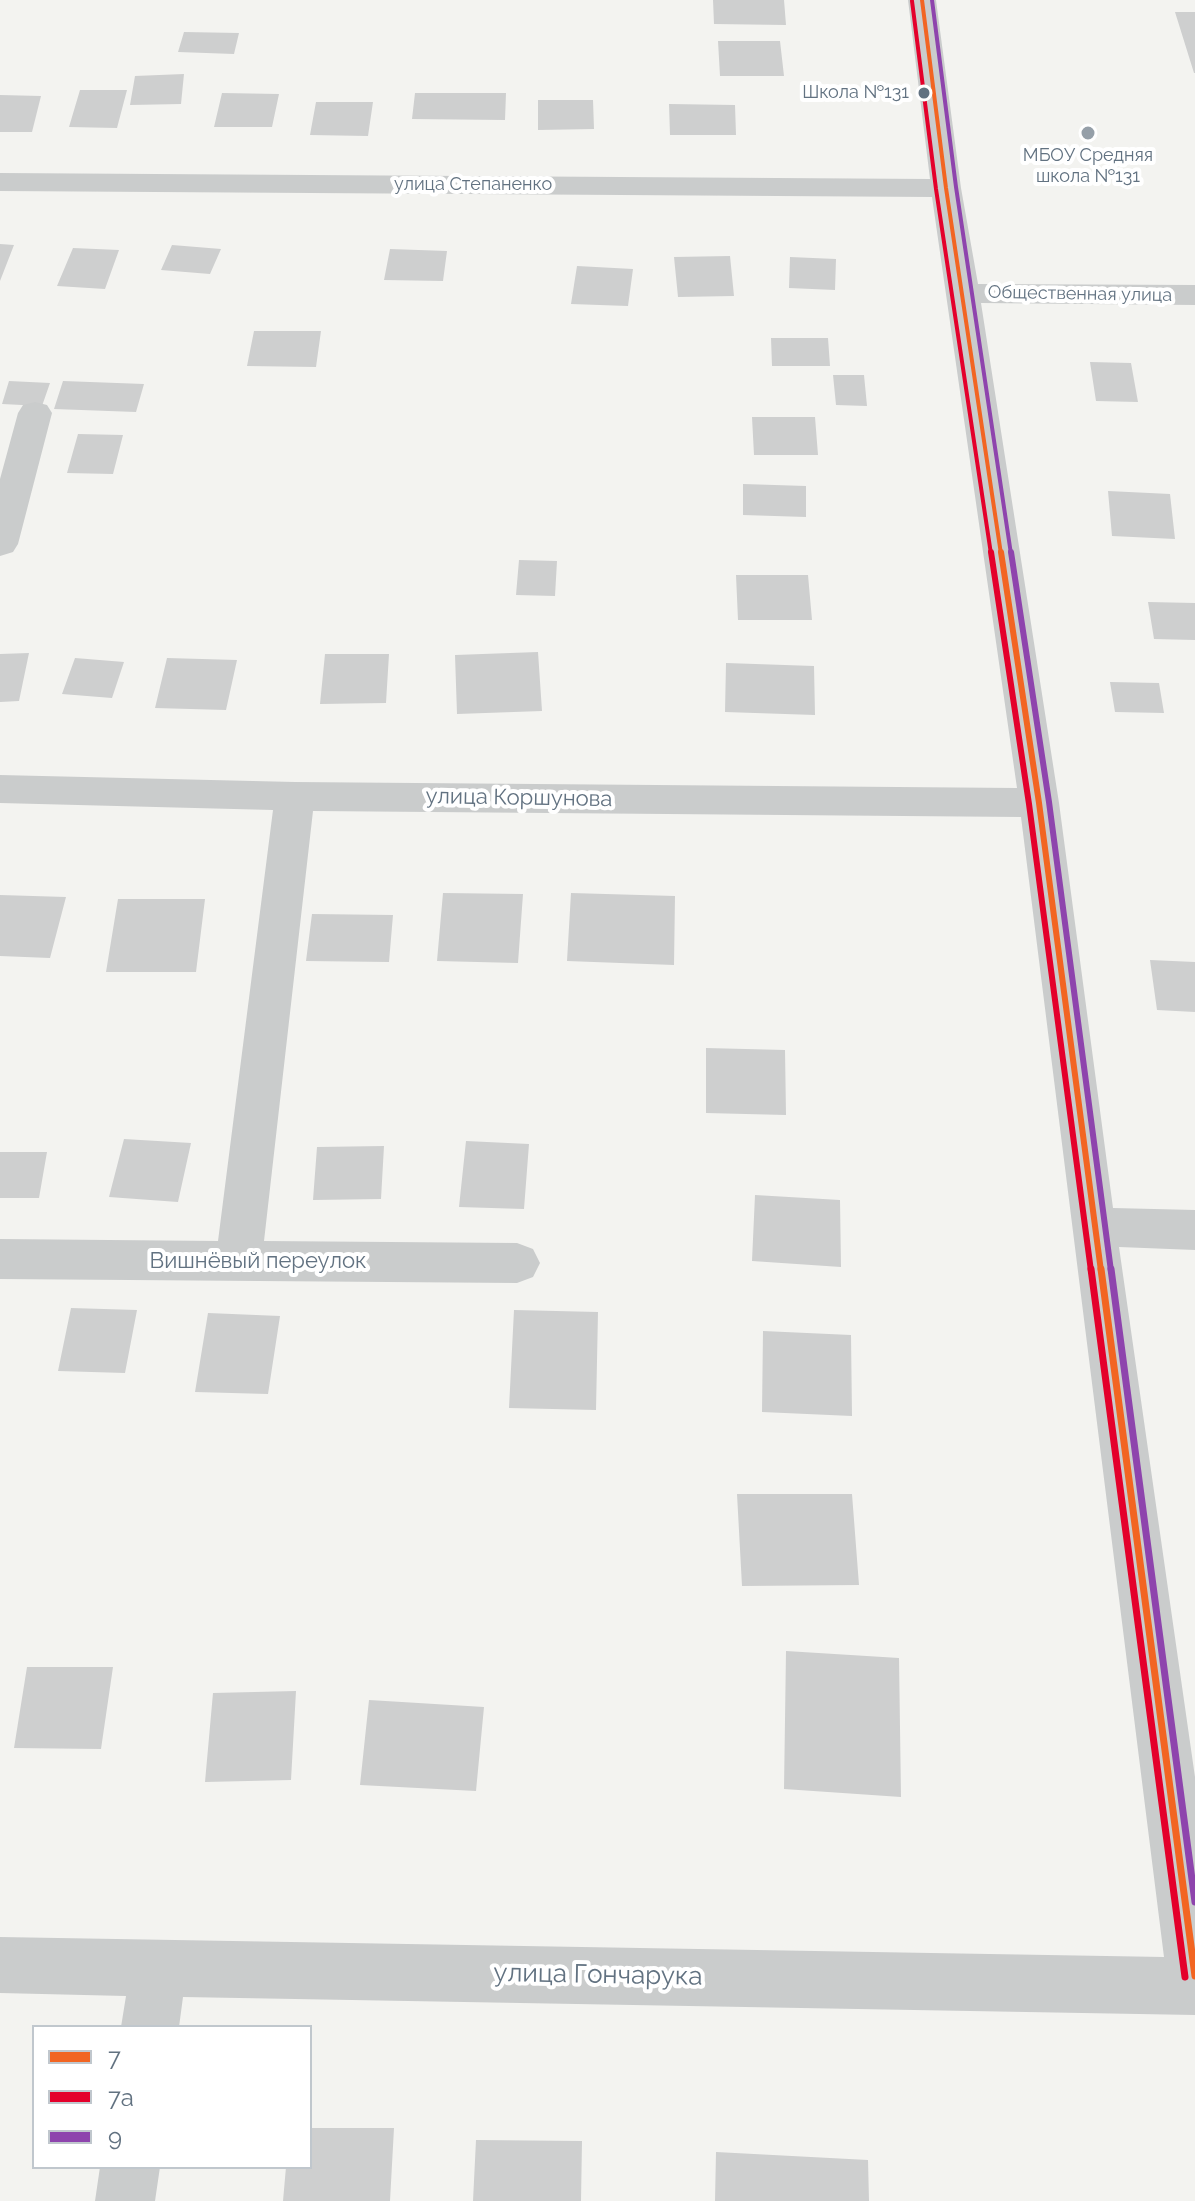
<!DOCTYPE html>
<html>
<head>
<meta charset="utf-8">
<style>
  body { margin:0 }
  #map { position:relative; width:1195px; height:2201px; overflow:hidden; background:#f3f3f0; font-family:Raleway,sans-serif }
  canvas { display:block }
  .legend { position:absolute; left:32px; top:2025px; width:280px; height:144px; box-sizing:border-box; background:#fff; border:2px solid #c0c7cd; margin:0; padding:10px 14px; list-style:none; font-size:24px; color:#627281 }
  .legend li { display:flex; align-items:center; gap:16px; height:40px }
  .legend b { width:40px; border:2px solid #c0c7cd }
</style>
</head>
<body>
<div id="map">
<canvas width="1195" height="2201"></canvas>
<ul class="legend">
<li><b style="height:10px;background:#f26522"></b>7</li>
<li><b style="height:10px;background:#e4002b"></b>7а</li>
<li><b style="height:10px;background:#8e44ad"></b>9</li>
</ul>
</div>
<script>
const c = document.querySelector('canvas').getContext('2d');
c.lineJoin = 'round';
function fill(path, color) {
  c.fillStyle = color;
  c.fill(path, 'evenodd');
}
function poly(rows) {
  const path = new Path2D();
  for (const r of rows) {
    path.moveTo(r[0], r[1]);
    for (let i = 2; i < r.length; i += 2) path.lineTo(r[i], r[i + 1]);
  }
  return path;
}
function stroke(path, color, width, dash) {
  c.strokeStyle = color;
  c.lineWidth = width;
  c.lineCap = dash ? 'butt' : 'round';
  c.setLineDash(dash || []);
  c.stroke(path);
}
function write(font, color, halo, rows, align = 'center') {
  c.font = font + ' Raleway,sans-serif';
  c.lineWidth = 8;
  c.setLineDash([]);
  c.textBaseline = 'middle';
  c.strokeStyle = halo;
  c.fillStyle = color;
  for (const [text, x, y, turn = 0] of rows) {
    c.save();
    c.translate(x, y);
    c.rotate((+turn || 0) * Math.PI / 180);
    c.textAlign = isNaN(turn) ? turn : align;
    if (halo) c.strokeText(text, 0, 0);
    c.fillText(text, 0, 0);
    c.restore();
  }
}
const building = poly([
  [713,0,784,0,786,25,714,24],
  [1175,12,1195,12,1195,73,1194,73],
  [184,32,239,33,234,54,178,52],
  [718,41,780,41,784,76,720,76],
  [184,74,181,104,130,105,135,76],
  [80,90,127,90,117,128,69,127],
  [222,93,279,94,272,127,214,127],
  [415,93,506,93,505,120,412,119],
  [0,95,41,96,32,132,0,132],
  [538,100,593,100,594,129,538,130],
  [316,102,373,102,368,136,310,135],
  [669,104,735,105,736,135,670,135],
  [0,244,14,245,0,281],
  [172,245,221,249,210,274,161,270],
  [73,248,119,250,105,289,57,286],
  [390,249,447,251,443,281,384,280],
  [730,256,734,296,678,297,674,257],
  [790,257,836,259,835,290,789,288],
  [577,266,633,269,628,306,571,304],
  [254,331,321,331,316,367,247,366],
  [771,338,828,338,830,366,772,366],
  [1090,362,1131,363,1138,402,1096,401],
  [833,375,864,375,867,406,836,405],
  [9,381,50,383,42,406,2,404],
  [63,381,144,384,136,412,54,409],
  [752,417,815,417,818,455,754,455],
  [78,434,123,435,113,474,67,473],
  [743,484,806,486,806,517,743,515],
  [1108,491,1170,494,1175,539,1112,536],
  [519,560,557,561,555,596,516,595],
  [736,575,808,575,812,620,738,620],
  [1148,602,1195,603,1195,640,1154,639],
  [538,652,542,711,457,714,455,655],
  [29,653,19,701,0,702,0,654],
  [325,654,389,654,386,703,320,704],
  [75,658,124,662,112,698,62,694],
  [167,658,237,660,226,710,155,708],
  [726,663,814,666,815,715,725,712],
  [1110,682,1159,683,1164,713,1115,712],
  [443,893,523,894,518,963,437,961],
  [571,893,675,896,674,965,567,961],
  [0,895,66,897,50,958,0,956],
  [118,899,205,899,196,972,106,972],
  [312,914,393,915,389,962,306,961],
  [1150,960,1195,962,1195,1012,1157,1010],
  [706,1048,785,1050,786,1115,706,1113],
  [124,1139,191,1143,178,1202,109,1197],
  [466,1141,529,1144,524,1209,459,1207],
  [384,1146,381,1199,313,1200,317,1147],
  [0,1152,47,1152,39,1198,0,1198],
  [755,1195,840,1200,841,1267,752,1261],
  [71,1308,137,1310,125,1373,58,1371],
  [514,1310,598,1312,596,1410,509,1408],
  [208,1313,280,1316,268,1394,195,1392],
  [763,1331,851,1335,852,1416,762,1412],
  [737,1494,852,1494,859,1585,742,1586],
  [786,1651,899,1658,901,1797,784,1789],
  [27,1667,113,1667,101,1749,14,1748],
  [296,1691,291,1780,205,1782,213,1693],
  [369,1700,484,1707,476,1791,360,1785],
  [310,2128,394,2128,390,2201,283,2201,286,2167,310,2167],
  [476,2140,582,2141,581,2201,473,2201],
  [716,2152,868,2160,869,2201,715,2201]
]);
const minor = poly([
  [908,0,936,0,961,188,978,284,1195,285,1195,305,981,303,1059,803,1113,1208,1195,1210,1195,1250,1119,1247,1195,1777,1195,2015,183,1997,179,2027,121,2027,126,1996,0,1993,0,1937,1164,1957,1021,817,313,811,264,1241,517,1243,533,1249,540,1263,533,1277,517,1283,0,1279,0,1239,218,1241,273,810,0,803,0,775,295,782,1017,788,932,197,0,191,0,173,930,179,908,0],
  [35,402,47,405,52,413,18,544,13,552,0,556,0,479,18,413,23,405,35,402],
  [100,2167,160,2167,155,2201,95,2201,100,2167]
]);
const bus1Far2 = poly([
  [922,0,946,188,1001,554]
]);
const bus1Far1 = poly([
  [1001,552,1039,803,1101,1271]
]);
const bus1 = poly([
  [1101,1269,1195,1976]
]);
const bus2Far2 = poly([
  [912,1,936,189,991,554]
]);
const bus2Far1 = poly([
  [991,552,1029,804,1091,1271]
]);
const bus2 = poly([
  [1091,1269,1185,1977]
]);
const bus3Far2 = poly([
  [932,0,956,187,1011,554]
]);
const bus3Far1 = poly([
  [1011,552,1049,802,1111,1271]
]);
const bus3 = poly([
  [1111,1269,1195,1902]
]);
const markers = [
  [924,93,7,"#627281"],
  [1088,133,8,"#959fa8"]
];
const farBusnames = [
  ["Школа №131",909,93]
];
const farPoinames = [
  ["МБОУ Средняя",1088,156],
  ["школа №131",1088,177]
];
const farStreetnames = [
  ["улица Степаненко",473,185],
  ["Общественная улица",1080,294,1]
];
const streetNames = [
  ["улица Коршунова",519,798,1],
  ["Вишнёвый переулок",258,1261]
];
const nearStreetnames = [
  ["улица Гончарука",598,1975,1]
];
fill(building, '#cecfcf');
fill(minor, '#cacccc');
stroke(bus1Far2, '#f26522', 4);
stroke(bus1Far1, '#f26522', 6);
stroke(bus1, '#f26522', 7);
stroke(bus2Far2, '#e4002b', 4);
stroke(bus2Far1, '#e4002b', 6);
stroke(bus2, '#e4002b', 7);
stroke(bus3Far2, '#8e44ad', 4);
stroke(bus3Far1, '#8e44ad', 6);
stroke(bus3, '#8e44ad', 7);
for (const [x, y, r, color] of markers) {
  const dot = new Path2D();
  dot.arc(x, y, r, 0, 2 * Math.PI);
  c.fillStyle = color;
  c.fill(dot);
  stroke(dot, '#fff', 3);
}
write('18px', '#627281', '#fff', farBusnames, 'right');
write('18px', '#627281', '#fff', farPoinames);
write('18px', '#627281', '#fff', farStreetnames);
write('22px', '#627281', '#fff', streetNames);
write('26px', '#627281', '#fff', nearStreetnames);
</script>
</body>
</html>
